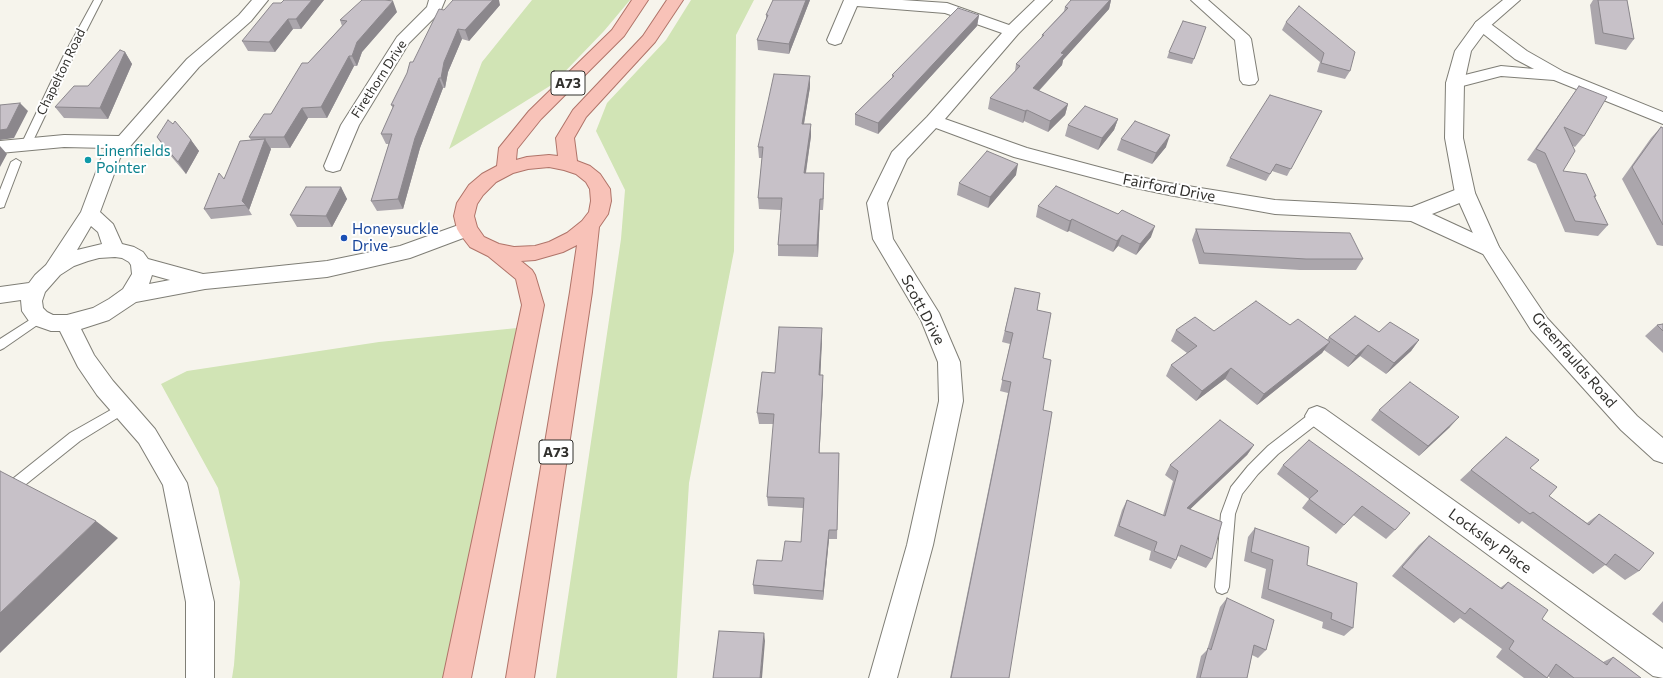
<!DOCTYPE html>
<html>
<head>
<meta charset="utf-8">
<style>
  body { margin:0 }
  canvas { display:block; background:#f6f4ec }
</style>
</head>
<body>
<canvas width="1663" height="678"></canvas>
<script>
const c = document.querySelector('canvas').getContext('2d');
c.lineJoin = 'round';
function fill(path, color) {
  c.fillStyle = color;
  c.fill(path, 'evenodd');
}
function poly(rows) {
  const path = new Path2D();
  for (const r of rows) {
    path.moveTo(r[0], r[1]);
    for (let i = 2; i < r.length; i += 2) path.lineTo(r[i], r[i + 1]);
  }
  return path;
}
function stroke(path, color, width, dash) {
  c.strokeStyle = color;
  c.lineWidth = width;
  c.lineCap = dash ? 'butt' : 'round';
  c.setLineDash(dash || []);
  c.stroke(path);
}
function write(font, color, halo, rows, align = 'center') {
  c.font = font + ' Commissioner,sans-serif';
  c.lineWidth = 4;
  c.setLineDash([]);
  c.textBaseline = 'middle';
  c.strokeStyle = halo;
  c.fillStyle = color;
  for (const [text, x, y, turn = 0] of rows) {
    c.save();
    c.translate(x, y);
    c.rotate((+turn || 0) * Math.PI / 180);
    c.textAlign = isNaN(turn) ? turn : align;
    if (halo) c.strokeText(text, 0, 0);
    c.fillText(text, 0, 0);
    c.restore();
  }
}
const green = poly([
  [532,0,630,0,604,31,553,84,449,149,482,62],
  [691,0,754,0,736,35,734,251,689,483,677,678,556,678,621,239,625,190,596,131,607,103,666,40],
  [517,328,443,678,232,678,234,665,240,582,218,488,161,384,187,371,379,342]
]);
const lane = poly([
  [94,0,102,0,73,57,31,145,30,147,22,147,21,145,63,57,94,0],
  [16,159,21,162,5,204,4,207,0,208,0,190,11,162,16,159],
  [39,314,43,315,45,318,43,321,4,348,0,350,0,339,39,314],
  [123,403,127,404,129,408,127,412,80,441,5,501,0,503,0,489,70,433,123,403],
  [1317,411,1322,412,1323,416,1322,420,1278,454,1258,474,1242,494,1235,514,1229,587,1227,592,1222,594,1217,592,1215,587,1221,514,1231,487,1248,466,1268,446,1312,412,1317,411]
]);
const street = poly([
  [252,0,268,0,251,21,199,67,120,158,100,212,113,224,122,244,134,247,143,252,148,259,203,274,327,261,400,246,467,222,474,224,477,229,474,234,410,258,327,277,205,289,136,302,109,320,81,329,94,355,113,381,155,429,187,483,214,602,214,678,186,678,186,602,163,485,139,443,97,395,78,367,60,331,51,331,31,324,22,311,21,300,0,303,0,287,29,283,35,275,46,265,81,212,102,156,108,148,64,147,0,153,0,141,64,135,119,136,187,59,239,15,252,0],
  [91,226,98,232,102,244,77,250,91,226],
  [115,257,122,258,129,262,131,265,132,274,123,289,109,299,93,308,67,315,53,315,47,312,43,308,42,301,45,292,60,275,74,266,88,261,99,258,115,257],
  [152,275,170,280,149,284,152,275],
  [429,0,445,0,440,12,409,43,359,125,340,170,333,172,326,170,324,166,341,125,397,37,427,7,429,0],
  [844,0,902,0,947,3,1009,25,1035,0,1052,0,1018,34,945,119,1027,148,1121,173,1169,183,1275,200,1412,207,1465,186,1472,188,1475,193,1472,198,1432,214,1497,244,1500,249,1497,254,1490,256,1483,254,1411,221,1275,214,1169,195,1121,185,1014,157,936,128,907,159,887,203,893,239,939,313,960,362,963,401,933,545,897,678,869,678,907,545,939,401,938,362,921,320,873,239,867,203,892,152,927,117,1002,33,945,13,857,6,841,43,835,45,829,43,827,40,844,0],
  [1191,0,1208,0,1249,36,1251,39,1258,80,1255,84,1249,85,1243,84,1240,80,1235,40,1191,0],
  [1482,20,1488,22,1527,51,1564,72,1663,112,1663,124,1554,80,1501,76,1455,88,1449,87,1446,83,1449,79,1501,66,1534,69,1515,59,1476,28,1474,25,1476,22,1482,20],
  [1317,406,1325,409,1663,649,1663,678,1653,676,1309,423,1305,416,1309,409,1317,406]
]);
const secondary = poly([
  [1503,0,1520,0,1488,28,1471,51,1464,83,1463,138,1475,193,1499,247,1547,318,1637,416,1663,438,1663,463,1654,460,1621,430,1531,330,1480,249,1455,193,1445,138,1446,83,1455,51,1476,22,1503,0]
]);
const primary = poly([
  [632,0,648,0,624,36,541,119,517,149,516,160,527,157,549,155,558,156,556,138,573,110,643,36,667,0,683,0,655,42,586,117,574,138,577,161,590,166,600,174,610,189,611,201,608,214,599,227,592,292,534,678,506,678,570,292,577,245,563,252,535,260,521,261,532,270,535,275,544,305,471,678,443,678,522,305,516,279,488,256,470,247,460,234,457,229,454,216,457,203,469,185,482,174,497,166,499,148,529,111,612,30,632,0],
  [549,167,564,170,576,174,586,182,590,189,591,201,589,212,582,221,567,233,549,242,535,246,514,247,499,244,484,237,477,227,474,216,477,204,483,195,496,182,513,173,528,169,549,167]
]);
const wall = poly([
  [284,0,324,0,301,29,293,29,275,52,248,51,242,41],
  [810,0,789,54,758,50,757,40,766,19,766,15],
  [1071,0,1111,0,1109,9,1063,60,1062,65,1039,91,1068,104,1065,115,1048,132,1024,121,1023,123,988,109,990,98,1015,71,1016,64,1041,39,1042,35,1064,11,1065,7],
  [1593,0,1627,0,1634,39,1626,50,1595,44,1590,5],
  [500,5,469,41,462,39,448,72,445,88,443,88,420,148,403,209,377,211,371,201,389,144,386,144,381,134,393,108,391,105,413,62,444,10],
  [397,12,362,52,357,66,354,66,327,118,308,118,290,148,270,148,271,149,249,210,252,215,211,219,204,209,224,179,251,140,249,137,271,114,308,63,342,26,340,20],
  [979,15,977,26,878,134,855,125,855,114,892,78,892,75],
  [1286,22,1350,71,1345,79,1317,72,1320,62,1282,30],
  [1206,27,1192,64,1167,58,1169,52],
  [125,52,132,64,108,119,64,118,55,107,88,86],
  [1579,86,1584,136,1575,147,1573,146,1563,171,1596,196,1595,198,1608,225,1598,236,1565,232,1536,164,1527,160],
  [810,87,804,124,811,136,806,173,824,173,823,210,820,210,818,257,778,256,778,245,781,210,759,209,758,198,762,158,759,158,758,147],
  [1322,111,1287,176,1272,171,1266,181,1226,166,1230,158],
  [1118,119,1114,130,1098,150,1065,136,1068,125],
  [1661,127,1663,128,1663,246,1657,245,1622,179,1651,138],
  [157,137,191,140,199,151,186,174,165,149],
  [1121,139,1166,147,1152,164,1117,150],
  [1016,175,988,208,957,195,959,183],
  [341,187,347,199,332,227,297,227,290,215],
  [1038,206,1151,237,1136,255,1118,246,1113,252,1069,231,1067,232,1036,217],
  [1196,229,1363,259,1356,270,1300,270,1199,264,1192,240],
  [1015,288,1037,310,1043,358,1043,410,1009,678,950,678,1008,393,1000,391,1010,344,1002,342],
  [1663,324,1663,353,1645,336,1657,325],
  [1290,325,1327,340,1329,337,1379,332,1419,340,1411,351,1386,374,1360,356,1348,367,1324,350,1322,353,1257,405,1225,379,1196,401,1166,376,1171,365,1187,353,1171,341,1176,330,1214,331],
  [822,339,820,375,823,385,819,453,839,453,837,539,829,539,823,600,754,594,753,585,782,561,801,542,803,508,768,506,767,497,774,424,759,424,757,413,775,373],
  [1379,410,1450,427,1419,456,1371,420],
  [1506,437,1530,468,1549,496,1587,523,1599,514,1639,571,1625,580,1605,565,1593,574,1522,521,1519,524,1460,480],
  [1309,440,1395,530,1386,539,1353,515,1336,534,1302,508,1309,499,1277,474,1283,465],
  [1254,445,1247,455,1190,509,1212,559,1206,568,1178,556,1176,560,1171,569,1149,560,1151,551,1114,536,1122,510,1127,500,1163,515,1173,481,1165,475,1170,465],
  [1255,528,1307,565,1353,628,1344,636,1322,628,1323,622,1261,598,1266,569,1244,561,1248,537],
  [1429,536,1500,588,1508,582,1542,619,1603,662,1613,657,1641,678,1550,678,1548,676,1547,678,1524,678,1496,657,1502,649,1460,618,1454,623,1392,576,1419,545],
  [1227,598,1266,650,1258,658,1252,655,1247,678,1196,678,1201,656,1207,650,1220,607],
  [1663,601,1663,623,1652,614]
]);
const shadedWall = poly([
  [312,0,324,0,301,29,296,19],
  [492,0,499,0,500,5,469,41,465,30],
  [806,0,810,0,789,54,789,44],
  [1110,0,1111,0,1109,9,1063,60,1062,65,1031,99,1033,88,1061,53],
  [393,1,397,12,362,52,357,66,352,56,357,42],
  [979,15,977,26,878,134,878,123],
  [288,19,293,29,275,52,269,42],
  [458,29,462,39,448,72,445,88,441,78,444,62],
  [125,52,132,64,108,119,100,108],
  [349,56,354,66,327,118,321,107],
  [810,76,810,87,802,135,802,124],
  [439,78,443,88,420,148,403,209,398,199,415,138],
  [20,103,28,111,14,138,0,140,0,130],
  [1068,104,1065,115,1048,132,1050,121],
  [302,108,308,118,290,148,284,137],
  [1027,110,1024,121,1023,123,1025,111],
  [1118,119,1114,130,1098,150,1102,138],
  [811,124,811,136,804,184,804,173],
  [1170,135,1166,147,1152,164,1156,153],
  [265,139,271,149,249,210,242,201],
  [191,140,199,151,186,174,178,162],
  [0,146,7,154,0,167],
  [1018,164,1016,175,988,208,990,197],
  [824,173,824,184,823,210,823,199],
  [341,187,347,199,332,227,326,216],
  [820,199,820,210,818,257,817,245],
  [1072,219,1069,231,1067,232,1070,221],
  [1155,226,1151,237,1136,255,1140,244],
  [1122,235,1118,246,1113,252,1117,241],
  [822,328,822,339,820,385,819,375],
  [1419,340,1411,351,1386,374,1394,363],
  [1330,342,1322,353,1257,405,1264,394],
  [1368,345,1360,356,1348,367,1356,356],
  [1231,368,1225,379,1196,401,1202,391],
  [823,375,823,385,819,463,819,453],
  [1459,417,1450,427,1419,456,1428,446],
  [1254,445,1247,455,1181,518,1187,508],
  [96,521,118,538,0,653,0,613],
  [829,530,829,539,823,600,823,591],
  [764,633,765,641,762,678,760,678]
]);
const building = poly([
  [284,0,312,0,296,19,288,19,269,42,242,41,273,3,281,3,284,0],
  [362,0,385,0,393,1,357,42,352,56,349,56,321,107,302,108,284,137,249,137,264,114,271,114,302,63,308,63,347,21,340,20,362,0],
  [453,0,493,0,465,30,458,29,444,62,441,78,439,78,415,138,398,199,371,201,392,134,381,134,394,105,391,105,407,73,410,62,413,62,439,9,444,10,453,0],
  [773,0,806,0,789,44,757,40,768,15,766,15,773,0],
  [1071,0,1110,0,1061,53,1064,54,1033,88,1068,104,1050,121,1027,110,1025,111,990,98,1020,66,1016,64,1044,35,1042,35,1068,8,1065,7,1071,0],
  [1598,0,1627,0,1634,39,1603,33,1598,0],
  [1299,6,1355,52,1350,71,1321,63,1324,53,1286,22,1299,6],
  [958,8,979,15,878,123,855,114,894,76,892,75,958,8],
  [1183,21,1206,27,1194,59,1169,52,1183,21],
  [120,50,125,52,100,108,55,107,74,86,88,86,120,50],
  [774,74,810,76,802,124,811,124,804,173,824,173,823,199,820,199,817,245,778,245,782,198,758,198,763,147,758,147,774,74],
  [1579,86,1607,97,1584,136,1564,127,1575,151,1563,171,1586,174,1596,196,1594,196,1608,225,1575,221,1545,153,1536,149,1579,86],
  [1270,95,1322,111,1291,169,1276,164,1270,174,1230,158,1270,95],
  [20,103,7,129,0,130,0,105,20,103],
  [1085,106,1118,119,1102,138,1068,125,1085,106],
  [168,120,173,124,175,121,191,140,178,162,157,137,168,120],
  [1135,121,1170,135,1156,153,1121,139,1135,121],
  [1661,127,1663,128,1663,225,1632,167,1661,127],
  [265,139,242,201,246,205,204,209,219,173,224,179,240,141,265,139],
  [987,151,1018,164,990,197,959,183,987,151],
  [1056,186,1118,214,1122,210,1155,226,1140,244,1122,235,1117,241,1072,219,1070,221,1038,206,1056,186],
  [306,187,341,187,326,216,290,215,306,187],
  [1196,229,1350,233,1363,259,1306,259,1204,253,1196,229],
  [1015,288,1040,293,1037,310,1051,313,1043,358,1051,360,1043,410,1052,412,1009,678,951,678,1011,382,1002,380,1013,333,1005,331,1015,288],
  [1256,301,1290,325,1298,319,1330,342,1264,394,1231,368,1202,391,1171,365,1197,346,1176,330,1195,317,1214,331,1256,301],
  [1355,316,1379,332,1390,322,1419,340,1394,363,1368,345,1356,356,1329,337,1355,316],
  [1663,324,1663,331,1657,325,1663,324],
  [779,327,822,328,819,375,823,375,819,453,839,453,837,530,829,530,823,591,753,585,757,560,782,561,785,541,801,542,804,498,767,497,774,414,757,413,762,372,775,373,779,327],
  [1410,382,1459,417,1428,446,1379,410,1410,382],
  [1220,420,1254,445,1187,508,1222,522,1212,559,1181,545,1176,560,1154,551,1157,542,1119,526,1127,500,1165,516,1178,471,1170,465,1220,420],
  [1506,437,1539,460,1530,468,1557,487,1549,496,1589,525,1599,514,1654,553,1639,571,1615,554,1606,565,1533,512,1530,514,1471,470,1506,437],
  [1309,440,1410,513,1395,530,1362,506,1344,525,1309,499,1318,491,1283,465,1309,440],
  [0,471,96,521,0,613,0,471],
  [1255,528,1309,547,1307,565,1357,583,1353,628,1331,619,1332,613,1268,589,1273,560,1251,552,1255,528],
  [1429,536,1502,589,1508,582,1548,610,1542,619,1607,665,1613,657,1641,678,1574,678,1556,664,1547,678,1509,649,1514,641,1470,608,1465,614,1402,567,1429,536],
  [1227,598,1274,620,1266,650,1254,645,1247,678,1200,678,1208,648,1211,650,1227,598],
  [719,631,764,633,760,678,713,678,719,631]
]);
const markers = [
  [88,160,4,"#0f9aa8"],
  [344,238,4,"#1a4fb4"]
];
const farStreetnames = [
  ["Chapelton Road",61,72,-64],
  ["Firethorn Drive",379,79,-57]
];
const shields = [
  [568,83,34],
  [556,452,34]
];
const shieldNames = [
  ["A73",568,83],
  ["A73",556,452]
];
const cultureNames = [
  ["Linenfields",96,151],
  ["Pointer",96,168]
];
const streetNames = [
  ["Fairford Drive",1169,188,11],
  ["Scott Drive",923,310,62],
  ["Greenfaulds Road",1574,360,49],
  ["Locksley Place",1490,541,36]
];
const transitNames = [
  ["Honeysuckle",352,229],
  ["Drive",352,246]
];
fill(green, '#d1e4b5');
stroke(lane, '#7f7e76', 2);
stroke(street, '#7f7e76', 2);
stroke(secondary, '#7f7e76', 2);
stroke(primary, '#b07469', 2);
fill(lane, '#fff');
fill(street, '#fff');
fill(secondary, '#fff');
fill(primary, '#f8c2b8');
fill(wall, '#aba6ac');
fill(shadedWall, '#8b878c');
fill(building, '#c7c1c8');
stroke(building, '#8b878c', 1);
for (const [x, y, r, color] of markers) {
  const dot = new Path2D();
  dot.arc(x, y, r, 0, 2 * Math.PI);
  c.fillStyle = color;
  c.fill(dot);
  stroke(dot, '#fff', 1.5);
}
write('13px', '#31302d', '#fff', farStreetnames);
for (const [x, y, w] of shields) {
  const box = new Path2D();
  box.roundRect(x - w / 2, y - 12, w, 24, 3);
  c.fillStyle = '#fff';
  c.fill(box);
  stroke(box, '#31302d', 1);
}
write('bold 14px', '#31302d', null, shieldNames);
write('15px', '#0d838f', '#fff', cultureNames, 'left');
write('15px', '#31302d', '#fff', streetNames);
write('15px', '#164399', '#fff', transitNames, 'left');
</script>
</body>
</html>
